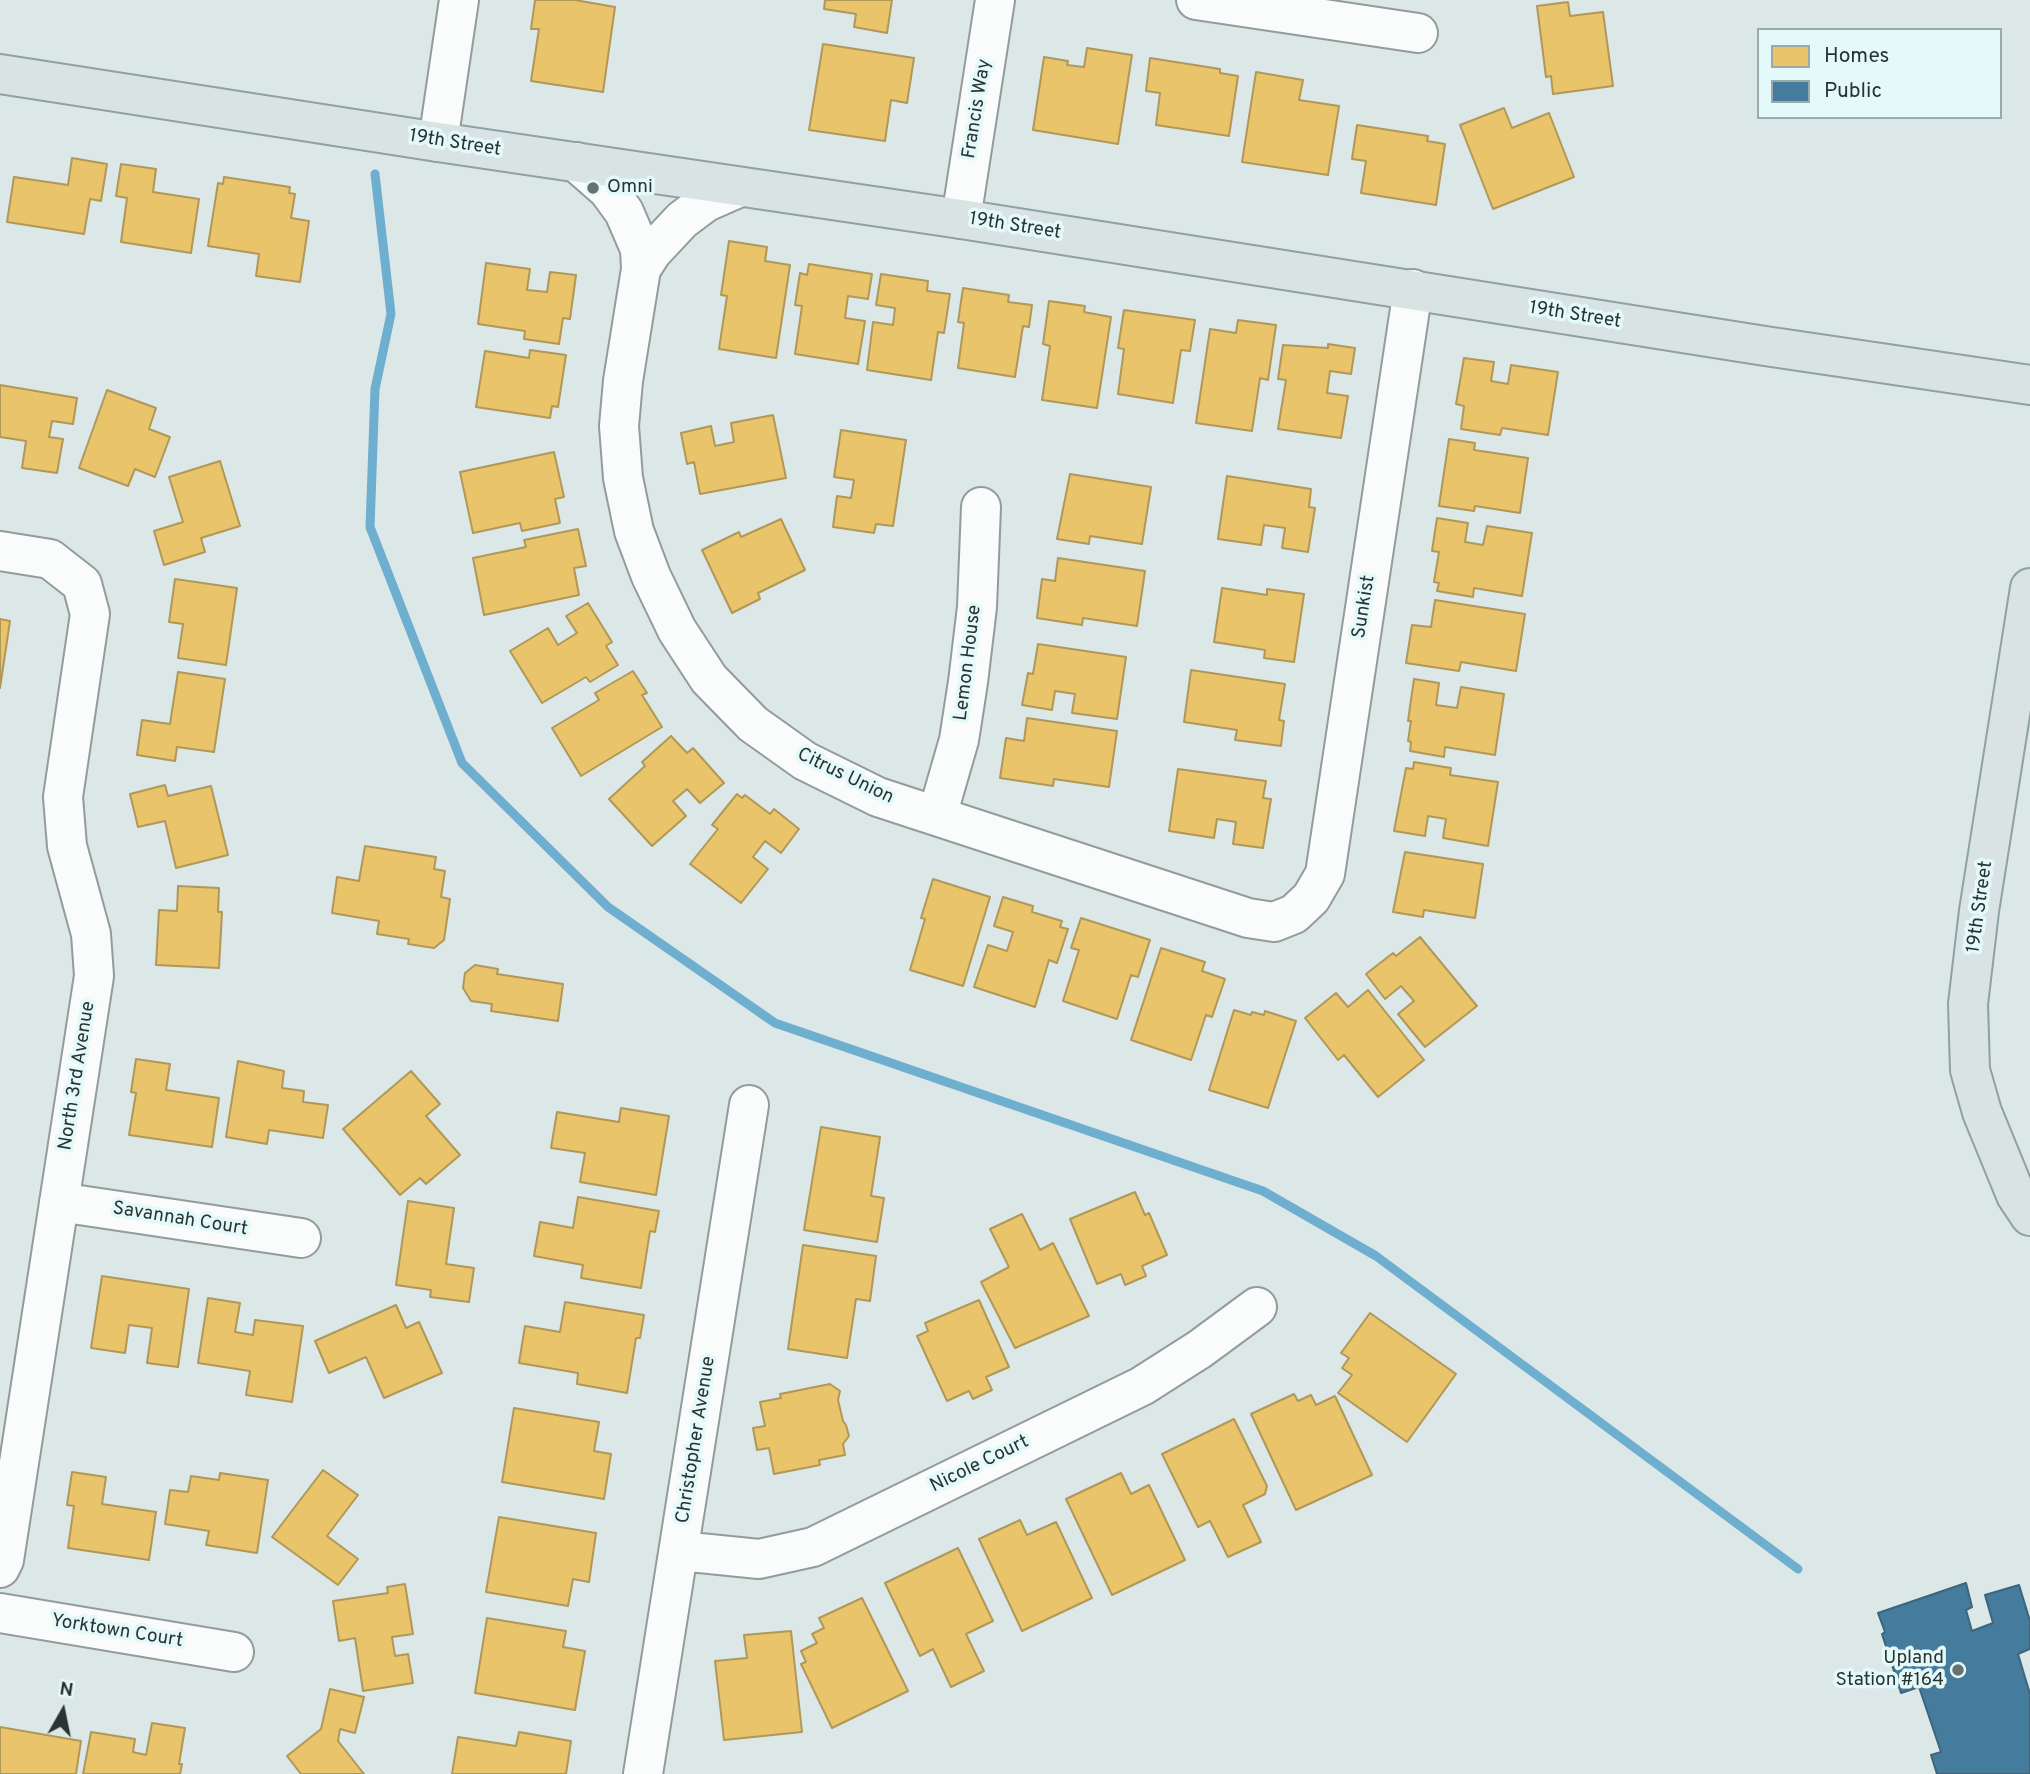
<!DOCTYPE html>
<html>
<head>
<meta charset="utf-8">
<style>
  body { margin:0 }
  #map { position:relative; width:2030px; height:1774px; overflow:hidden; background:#dce7e7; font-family:Overpass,sans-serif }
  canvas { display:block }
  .legend { position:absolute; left:1757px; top:28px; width:245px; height:91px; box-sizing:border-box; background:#e4f9f9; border:2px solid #9aa9a9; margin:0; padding:9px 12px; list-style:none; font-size:21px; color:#2a3232 }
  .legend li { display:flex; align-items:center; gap:14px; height:35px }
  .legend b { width:35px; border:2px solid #9aa9a9 }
  .north { position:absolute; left:28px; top:1676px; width:70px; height:70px; -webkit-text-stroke:5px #e4f9f9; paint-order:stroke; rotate:9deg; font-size:19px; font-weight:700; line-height:28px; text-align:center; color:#2a3232 }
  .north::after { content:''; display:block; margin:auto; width:24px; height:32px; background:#2a3232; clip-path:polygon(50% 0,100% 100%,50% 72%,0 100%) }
</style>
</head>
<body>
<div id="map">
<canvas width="2030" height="1774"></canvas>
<ul class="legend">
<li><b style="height:19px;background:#e9c46a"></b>Homes</li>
<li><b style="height:19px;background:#457b9d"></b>Public</li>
</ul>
<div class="north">N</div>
</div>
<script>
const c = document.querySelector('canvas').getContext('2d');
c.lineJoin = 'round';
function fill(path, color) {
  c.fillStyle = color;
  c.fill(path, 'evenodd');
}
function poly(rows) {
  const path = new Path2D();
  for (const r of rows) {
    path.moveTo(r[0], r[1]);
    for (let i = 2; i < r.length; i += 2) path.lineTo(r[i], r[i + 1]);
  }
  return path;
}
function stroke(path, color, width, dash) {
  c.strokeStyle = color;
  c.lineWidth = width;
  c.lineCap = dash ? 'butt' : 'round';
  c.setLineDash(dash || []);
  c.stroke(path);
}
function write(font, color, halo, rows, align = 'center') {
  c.font = font + ' Overpass,sans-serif';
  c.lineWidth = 7;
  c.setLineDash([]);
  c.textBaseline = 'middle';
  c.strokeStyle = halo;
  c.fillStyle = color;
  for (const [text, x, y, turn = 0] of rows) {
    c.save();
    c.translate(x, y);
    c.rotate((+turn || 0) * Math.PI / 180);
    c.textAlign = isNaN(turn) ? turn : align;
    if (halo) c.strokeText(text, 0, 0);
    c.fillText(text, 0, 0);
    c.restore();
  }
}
const homes = poly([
  [535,0,575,0,615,7,603,92,531,81,539,29,531,29,535,0],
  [825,0,892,0,887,33,854,27,856,14,824,9,825,0],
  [1568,2,1570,16,1603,12,1613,86,1553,94,1551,76,1546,77,1537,6,1568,2],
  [823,44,914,58,907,103,891,100,885,141,809,130,823,44],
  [1087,48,1132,55,1118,144,1033,130,1044,57,1068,61,1067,65,1084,67,1087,48],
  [1150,58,1220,69,1220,73,1238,76,1229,136,1156,125,1160,93,1146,91,1150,58],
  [1256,72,1303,80,1299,100,1339,106,1328,175,1242,162,1256,72],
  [1504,108,1512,128,1549,113,1574,177,1493,209,1460,125,1504,108],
  [1357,125,1428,136,1427,141,1445,144,1436,205,1361,193,1366,161,1352,159,1357,125],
  [72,158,107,164,101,201,90,199,84,234,7,222,14,177,68,185,72,158],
  [121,164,156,169,153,192,199,199,191,253,121,242,127,198,116,196,121,164],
  [224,177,290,187,289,193,295,194,291,218,309,221,300,282,256,276,259,254,208,246,218,183,223,184,224,177],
  [729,241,767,247,765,261,790,265,776,358,719,349,727,296,721,295,729,241],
  [486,263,530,269,527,290,547,292,550,272,576,275,570,319,563,318,559,344,524,339,525,331,478,324,486,263],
  [809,264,872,274,868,299,848,296,845,318,865,321,858,364,795,354,802,306,795,305,800,273,807,275,809,264],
  [881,274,928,281,927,291,950,294,944,333,938,332,931,380,867,370,873,322,893,325,895,308,876,305,881,274],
  [963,288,1009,295,1008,302,1032,305,1029,327,1023,326,1015,377,958,368,964,323,958,322,963,288],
  [1049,301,1085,306,1084,312,1111,317,1097,408,1042,400,1050,346,1043,344,1049,301],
  [1124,310,1195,320,1190,351,1181,350,1173,403,1118,394,1124,349,1118,348,1124,310],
  [1238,320,1276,325,1268,380,1260,378,1252,431,1196,423,1210,329,1236,333,1238,320],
  [1328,344,1355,348,1351,374,1330,371,1327,393,1348,396,1341,438,1278,429,1286,380,1278,379,1283,345,1328,348,1328,344],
  [530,350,566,355,558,407,552,406,550,418,476,407,485,351,529,358,530,350],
  [1464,358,1494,362,1491,381,1508,384,1511,365,1558,372,1548,435,1502,428,1500,435,1461,429,1464,406,1456,404,1464,358],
  [0,385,77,398,73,424,52,421,49,437,63,439,57,473,22,468,26,441,0,437,0,385],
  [107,390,156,408,149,429,170,437,155,477,135,469,128,486,79,468,107,390],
  [773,415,786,478,700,494,694,462,687,464,681,433,711,426,715,446,734,442,731,423,773,415],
  [841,430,906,440,893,526,876,524,874,533,833,527,837,496,851,498,854,480,834,477,841,430],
  [1449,439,1475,443,1474,450,1528,458,1520,513,1475,506,1474,511,1439,506,1449,439],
  [554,452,564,497,555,499,560,523,522,531,520,523,473,533,460,472,554,452],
  [220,461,240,526,201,538,205,552,164,565,154,531,183,522,169,477,220,461],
  [1070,474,1151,487,1142,544,1090,536,1089,544,1057,539,1070,474],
  [1227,476,1311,489,1309,507,1315,508,1308,552,1282,548,1285,528,1264,525,1261,545,1218,539,1227,476],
  [1437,518,1468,523,1465,542,1483,545,1487,526,1532,533,1522,596,1474,588,1473,597,1437,591,1439,583,1434,582,1439,552,1432,551,1437,518],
  [781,519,805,570,758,593,760,599,732,613,702,550,739,532,741,537,781,519],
  [578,529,586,566,574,568,579,595,484,615,473,558,526,547,524,540,578,529],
  [1058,558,1145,571,1137,626,1083,618,1082,625,1037,618,1042,579,1055,581,1058,558],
  [175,579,237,588,226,665,178,658,183,624,169,622,175,579],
  [1222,588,1267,595,1267,589,1304,594,1294,662,1264,658,1265,650,1214,642,1222,588],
  [1435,600,1525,614,1516,671,1461,662,1459,671,1406,663,1412,625,1431,627,1435,600],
  [588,603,612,642,606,646,618,665,590,682,586,677,542,703,510,651,548,628,558,645,577,633,566,616,588,603],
  [0,619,10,621,0,688,0,619],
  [1038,644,1126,657,1117,719,1072,713,1075,694,1055,691,1052,710,1022,705,1028,673,1033,674,1038,644],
  [1191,670,1285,684,1279,720,1284,721,1281,746,1235,740,1237,730,1184,722,1191,670],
  [633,671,647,693,642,695,662,727,581,776,552,728,599,700,595,693,633,671],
  [178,672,225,679,214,752,177,747,175,761,137,755,142,720,170,724,178,672],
  [1414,679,1439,683,1436,705,1457,708,1461,687,1504,694,1495,755,1445,747,1444,757,1410,751,1411,742,1408,741,1411,721,1408,721,1414,679],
  [1027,718,1117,731,1109,787,1054,779,1053,786,1000,778,1006,738,1024,741,1027,718],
  [671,736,687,753,693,748,724,783,700,803,687,789,673,801,686,816,652,846,609,799,645,766,642,762,671,736],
  [1414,762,1451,768,1450,775,1498,782,1488,846,1443,838,1446,819,1428,816,1425,836,1394,831,1406,768,1413,769,1414,762],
  [1178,769,1266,781,1263,798,1271,799,1263,848,1233,844,1236,822,1217,819,1214,838,1169,831,1178,769],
  [165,785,168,796,211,786,228,855,176,868,165,821,138,827,130,794,165,785],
  [737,794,742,798,745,795,770,814,774,809,799,829,781,853,765,841,753,857,768,869,741,903,690,864,718,829,712,825,737,794],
  [365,846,436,857,434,869,445,871,441,897,450,899,444,940,434,948,408,944,409,939,377,934,379,921,332,913,337,877,359,881,365,846],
  [1405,852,1483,864,1475,918,1424,910,1423,917,1393,912,1405,852],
  [933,879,990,897,963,986,910,970,925,919,921,918,933,879],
  [178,886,219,888,218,912,222,912,219,968,156,965,159,910,177,911,178,886],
  [1003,897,1033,906,1032,912,1062,921,1060,927,1068,929,1057,963,1049,960,1035,1007,974,987,988,945,1007,951,1013,932,994,926,1003,897],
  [1081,918,1150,940,1138,977,1131,975,1117,1019,1063,1001,1079,950,1071,948,1081,918],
  [1420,937,1477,1006,1425,1047,1398,1014,1414,1001,1401,986,1385,999,1366,974,1393,953,1396,956,1420,937],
  [1161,948,1205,962,1202,971,1225,979,1212,1017,1206,1015,1191,1060,1131,1040,1161,948],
  [475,965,498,969,497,974,563,984,558,1021,491,1011,492,1004,471,1001,463,988,465,973,475,965],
  [1368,990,1424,1060,1378,1097,1344,1055,1338,1060,1305,1018,1336,993,1348,1007,1368,990],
  [1234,1010,1251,1015,1252,1012,1264,1015,1265,1011,1296,1021,1268,1108,1209,1090,1234,1010],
  [136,1059,170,1064,166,1090,219,1098,212,1147,129,1135,136,1093,131,1092,136,1059],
  [238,1061,284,1071,282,1088,304,1091,303,1102,328,1105,323,1138,269,1130,267,1144,226,1137,238,1061],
  [411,1071,440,1104,426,1116,460,1155,426,1184,420,1178,400,1195,343,1129,411,1071],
  [621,1108,669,1116,656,1195,580,1182,585,1153,551,1148,557,1112,619,1122,621,1108],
  [821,1127,880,1137,871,1196,884,1198,877,1242,804,1230,821,1127],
  [1135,1192,1145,1215,1149,1213,1167,1255,1142,1266,1146,1276,1125,1285,1121,1274,1097,1284,1070,1219,1135,1192],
  [578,1197,659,1211,655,1232,650,1231,641,1288,581,1278,583,1265,534,1256,540,1222,573,1228,578,1197],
  [408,1201,454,1208,446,1264,474,1268,469,1302,430,1297,431,1290,396,1285,408,1201],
  [1022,1214,1040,1250,1053,1243,1089,1316,1015,1348,981,1282,1009,1267,990,1229,1022,1214],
  [803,1245,876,1256,870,1301,856,1299,847,1358,788,1349,803,1245],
  [102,1276,189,1289,178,1367,147,1363,152,1328,129,1325,125,1353,91,1348,102,1276],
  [208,1298,240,1303,235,1332,253,1335,255,1320,303,1326,292,1402,246,1395,250,1371,198,1363,208,1298],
  [979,1300,1009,1367,986,1377,992,1390,973,1399,969,1391,947,1401,917,1336,928,1331,925,1323,979,1300],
  [565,1302,644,1315,640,1338,636,1338,627,1393,577,1384,578,1373,519,1363,525,1326,560,1332,565,1302],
  [396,1305,406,1328,419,1322,442,1373,384,1398,366,1357,329,1373,315,1341,396,1305],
  [1370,1313,1456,1374,1407,1442,1338,1393,1352,1375,1342,1368,1349,1358,1341,1353,1370,1313],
  [830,1384,840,1391,838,1400,843,1421,846,1425,849,1436,843,1444,845,1455,819,1460,820,1465,774,1474,769,1448,757,1450,753,1428,765,1426,760,1402,781,1398,780,1394,830,1384],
  [1294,1394,1298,1401,1311,1395,1316,1405,1335,1396,1372,1475,1296,1510,1251,1414,1294,1394],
  [514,1408,599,1422,594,1451,611,1454,604,1499,502,1482,514,1408],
  [1234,1419,1267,1486,1265,1494,1243,1505,1261,1542,1228,1557,1210,1521,1198,1527,1162,1454,1234,1419],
  [323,1470,358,1495,327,1536,358,1559,338,1585,272,1537,323,1470],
  [72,1472,106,1477,102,1504,156,1512,149,1560,68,1548,74,1506,67,1505,72,1472],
  [220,1473,268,1480,257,1553,206,1545,209,1531,165,1524,170,1490,188,1492,191,1476,219,1480,220,1473],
  [1121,1473,1131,1494,1149,1485,1185,1560,1112,1595,1066,1499,1121,1473],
  [499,1517,596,1533,589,1582,573,1579,568,1606,486,1592,499,1517],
  [1020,1520,1027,1535,1056,1522,1092,1598,1022,1631,979,1539,1020,1520],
  [958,1548,993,1621,966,1634,984,1671,951,1687,933,1649,920,1656,885,1583,958,1548],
  [405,1584,413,1634,392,1637,395,1656,408,1654,413,1683,363,1691,355,1638,339,1641,333,1601,388,1593,387,1587,405,1584],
  [862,1598,908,1691,832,1728,801,1664,806,1662,801,1651,817,1643,812,1634,824,1628,819,1618,862,1598],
  [487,1618,566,1631,563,1647,585,1651,575,1710,475,1693,487,1618],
  [791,1631,802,1732,724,1740,715,1661,747,1658,744,1635,791,1631],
  [330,1689,364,1697,355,1733,340,1729,338,1741,364,1774,301,1774,287,1756,321,1729,330,1689],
  [152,1723,185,1728,179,1764,182,1764,180,1774,83,1774,91,1732,135,1739,133,1752,146,1755,152,1723],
  [0,1727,81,1741,76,1774,0,1774,0,1727],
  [519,1732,571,1741,566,1774,452,1774,458,1737,516,1746,519,1732]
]);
const public = poly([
  [1966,1583,1972,1607,1966,1610,1972,1631,1993,1623,1985,1595,2019,1585,2030,1621,2030,1649,2018,1654,2030,1694,2030,1774,1937,1774,1931,1755,1941,1752,1919,1687,1901,1693,1882,1634,1885,1632,1878,1613,1966,1583]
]);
const stream = poly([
  [375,174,391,314,375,389,370,527,462,763,608,907,775,1023,1263,1191,1376,1256,1798,1569]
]);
const minor = poly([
  [1196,0,1418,33],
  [438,142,459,0],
  [576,162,608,190,624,212,640,249,641,269,623,381,619,426,623,478,634,531,651,576,677,630,709,679,753,724,805,761,878,797,1248,918,1274,922,1294,914,1311,898,1325,874,1413,289],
  [961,219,995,0],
  [641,269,652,252,682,220,706,202,740,187],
  [0,551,50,559,82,584,90,614,63,797,67,846,91,934,94,976,4,1560,0,1568],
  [937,816,959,740,968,682,977,607,981,507],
  [59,1202,301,1238],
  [680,1551,759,1559,813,1547,1142,1386,1200,1349,1257,1307],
  [0,1613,234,1652],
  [643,1774,749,1105]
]);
const major = poly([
  [0,74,438,142,961,219,1765,346,2030,385],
  [2030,588,1979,911,1968,1004,1970,1070,1982,1112,2016,1195,2030,1216]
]);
const markers = [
  [593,188,7,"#687171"],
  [1958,1670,7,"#687171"]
];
const streetNames = [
  ["Francis Way",978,109,-81],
  ["19th Street",455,144,9],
  ["19th Street",1015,227,9],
  ["19th Street",1575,316,9],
  ["Sunkist",1365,607,-81],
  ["Lemon House",969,663,-83],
  ["Citrus Union",845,777,26],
  ["19th Street",1981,907,-82],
  ["North 3rd Avenue",78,1076,-81],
  ["Savannah Court",180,1220,9],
  ["Christopher Avenue",697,1440,-81],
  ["Nicole Court",980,1465,-26],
  ["Yorktown Court",117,1632,9]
];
const poiNames = [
  ["Omni",607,188],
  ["Upland",1944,1659,"right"],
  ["Station #164",1944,1681,"right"]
];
fill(homes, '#e9c46a');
stroke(homes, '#b09859', 2);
fill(public, '#457b9d');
stroke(public, '#3d657d', 2);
stroke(stream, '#6eaecf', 9);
stroke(minor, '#939b9b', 42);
stroke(major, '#8ea1a4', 42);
stroke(minor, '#fafbfb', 38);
stroke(major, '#dae3e4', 38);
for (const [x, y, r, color] of markers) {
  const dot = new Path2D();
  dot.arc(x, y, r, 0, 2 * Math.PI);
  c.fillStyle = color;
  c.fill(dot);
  stroke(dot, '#e4f9f9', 2.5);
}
write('19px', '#2a3232', '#e4f9f9', streetNames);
write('19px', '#2a3232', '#e4f9f9', poiNames, 'left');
</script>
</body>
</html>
